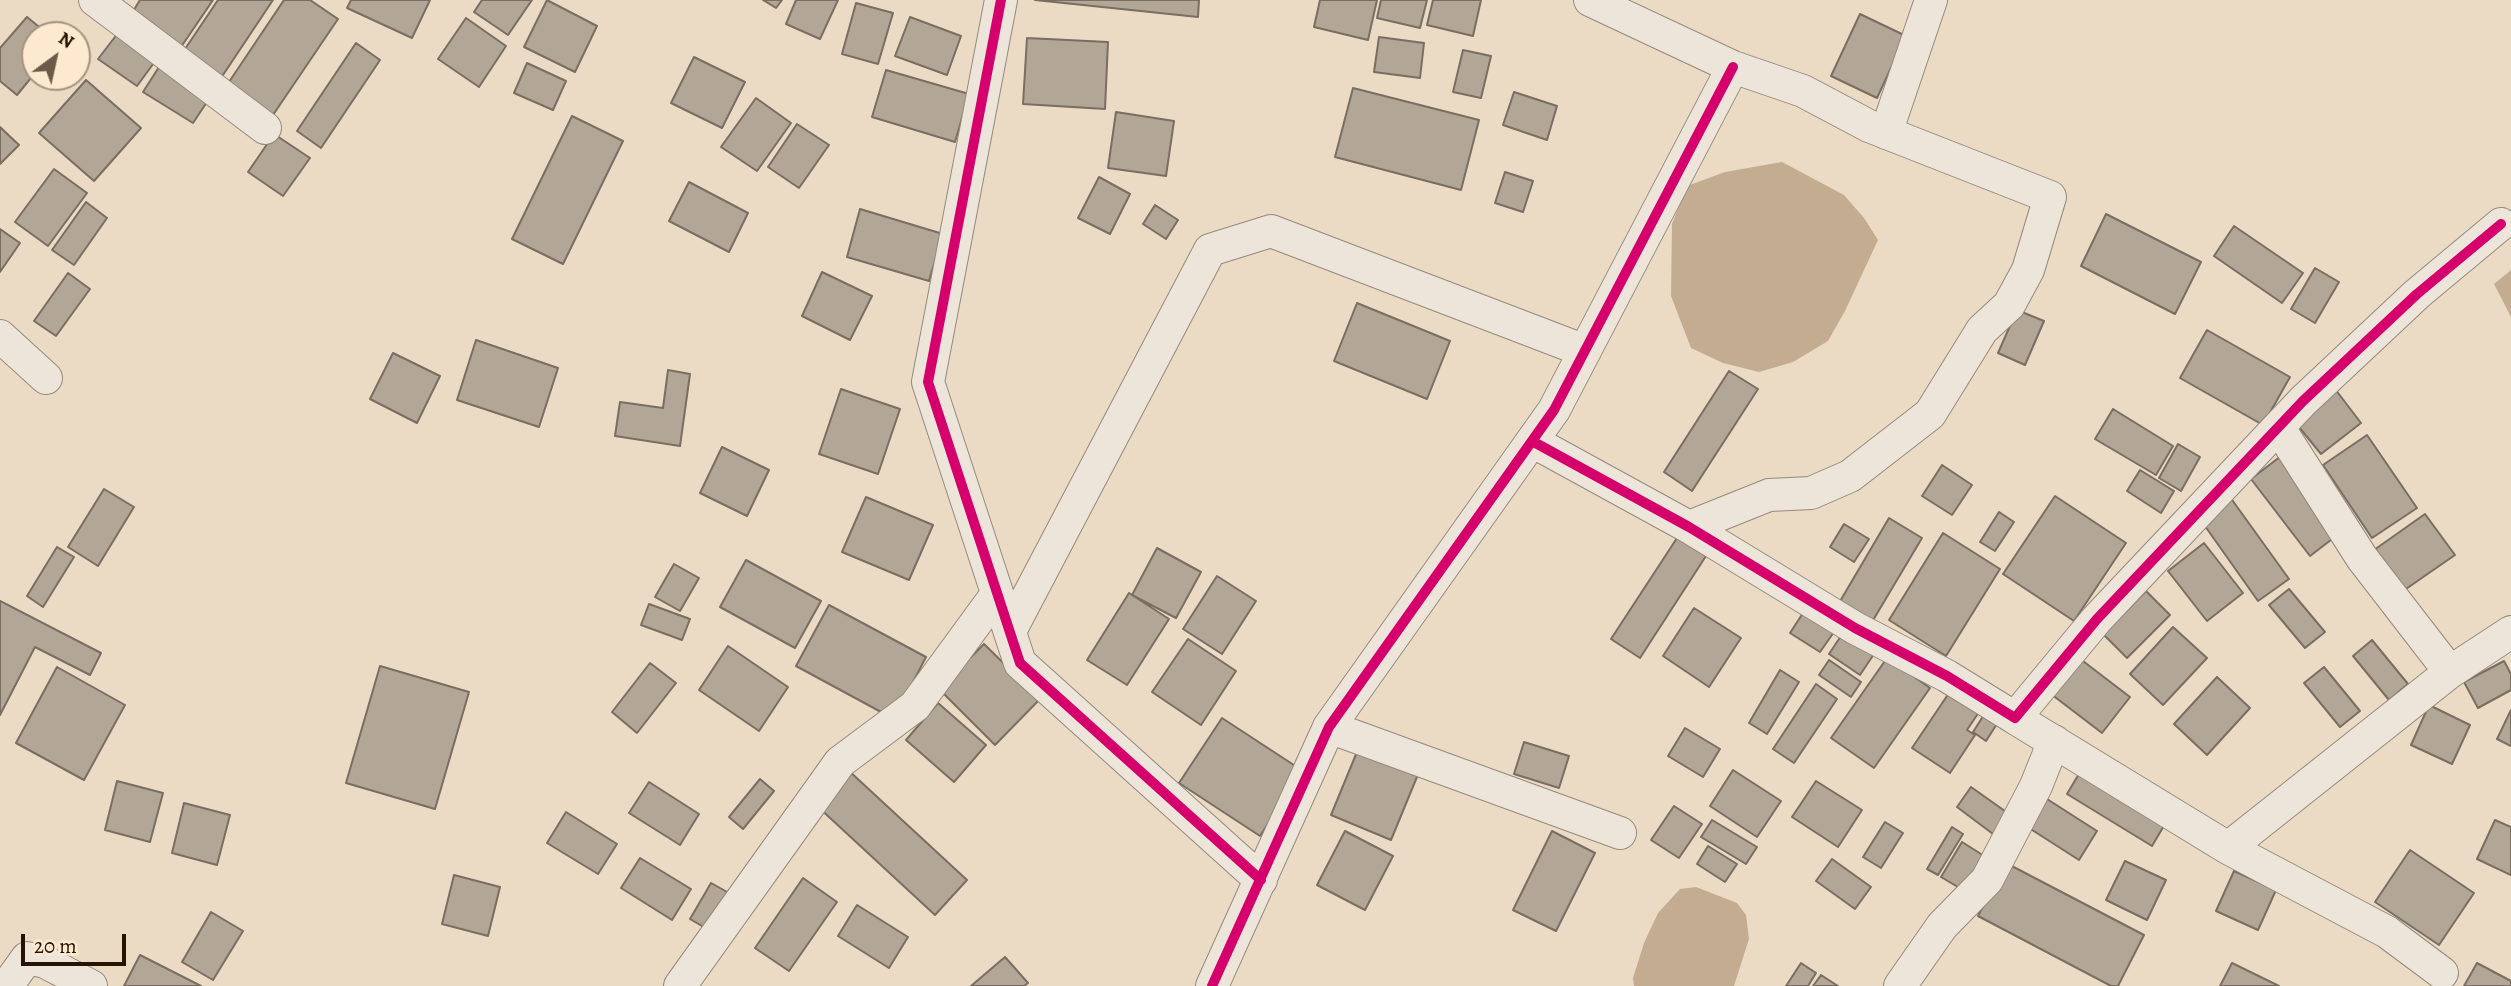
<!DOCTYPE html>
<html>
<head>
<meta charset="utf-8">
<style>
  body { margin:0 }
  #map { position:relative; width:2511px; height:986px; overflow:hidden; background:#ebdbc5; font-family:Alegreya,serif }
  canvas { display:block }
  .north { position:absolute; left:21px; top:21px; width:70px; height:70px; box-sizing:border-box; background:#fce9cf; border:2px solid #a7937e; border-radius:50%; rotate:33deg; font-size:19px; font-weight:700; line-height:28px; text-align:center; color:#271304 }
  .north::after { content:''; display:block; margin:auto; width:24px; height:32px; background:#6c5948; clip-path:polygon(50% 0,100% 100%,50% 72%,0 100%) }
  .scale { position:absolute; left:21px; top:934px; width:105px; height:32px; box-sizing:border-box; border:4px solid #271304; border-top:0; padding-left:9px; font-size:21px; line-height:24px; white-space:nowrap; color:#271304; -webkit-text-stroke:5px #fce9cf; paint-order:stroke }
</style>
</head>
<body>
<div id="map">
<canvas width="2511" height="986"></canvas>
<div class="north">N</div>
<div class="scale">20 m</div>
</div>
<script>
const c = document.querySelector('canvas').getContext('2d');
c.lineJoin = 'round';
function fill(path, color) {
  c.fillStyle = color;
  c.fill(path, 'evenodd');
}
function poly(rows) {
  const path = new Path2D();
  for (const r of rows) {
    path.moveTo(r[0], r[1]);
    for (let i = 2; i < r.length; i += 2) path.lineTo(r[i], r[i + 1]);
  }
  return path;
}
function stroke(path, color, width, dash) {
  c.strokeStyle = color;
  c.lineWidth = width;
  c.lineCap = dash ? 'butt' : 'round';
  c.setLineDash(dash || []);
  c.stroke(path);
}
const water = poly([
  [1782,162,1844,195,1864,218,1878,240,1845,311,1828,341,1793,362,1759,372,1723,363,1691,348,1671,296,1672,224,1687,186,1725,172],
  [2511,270,2511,317,2494,284],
  [1696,887,1737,903,1746,915,1749,939,1734,986,1634,986,1633,978,1644,943,1658,913,1680,889]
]);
const building = poly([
  [140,0,213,0,181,47,132,13,140,0],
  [218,0,273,0,221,78,183,52,218,0],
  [284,0,310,0,338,19,273,115,227,85,284,0],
  [351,0,430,0,412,38,347,8,351,0],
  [482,0,532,0,508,35,474,12,482,0],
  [547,0,597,26,575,72,524,47,547,0],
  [763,0,782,0,776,8,763,0],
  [796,0,838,0,820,39,786,24,796,0],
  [1035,0,1199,0,1198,17,1035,0],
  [1320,0,1377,0,1368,40,1314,27,1320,0],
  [1381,0,1427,0,1420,28,1377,18,1381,0],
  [1433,0,1481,0,1473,36,1427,25,1433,0],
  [856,3,893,13,878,64,842,54,856,3],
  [1860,14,1906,36,1877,98,1831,76,1860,14],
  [27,17,49,35,35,35,35,73,17,95,0,81,0,48,27,17],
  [910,17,961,36,947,75,895,56,910,17],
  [466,18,506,46,479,87,438,59,466,18],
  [118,33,156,60,137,86,98,59,118,33],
  [1379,37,1424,43,1420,78,1374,72,1379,37],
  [1027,38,1108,42,1105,109,1023,104,1027,38],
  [356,43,380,60,321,148,297,131,356,43],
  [1463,50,1491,56,1481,98,1453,92,1463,50],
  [694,57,745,82,722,128,671,103,694,57],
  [527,63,566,81,553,110,514,93,527,63],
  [159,67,209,99,193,123,143,92,159,67],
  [886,70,969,94,955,142,872,117,886,70],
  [86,80,141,128,94,181,39,133,86,80],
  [1353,88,1479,120,1461,190,1335,157,1353,88],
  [1514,92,1557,106,1547,140,1503,125,1514,92],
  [756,98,791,123,757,171,721,147,756,98],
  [1116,112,1174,121,1166,176,1108,168,1116,112],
  [572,116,623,141,563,264,512,239,572,116],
  [797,124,829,145,799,188,768,167,797,124],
  [0,127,19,145,0,164,0,127],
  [274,134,310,158,283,196,248,172,274,134],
  [54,169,87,193,48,246,15,222,54,169],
  [1505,172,1533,181,1523,212,1495,203,1505,172],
  [1099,177,1130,194,1110,234,1078,218,1099,177],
  [689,182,748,213,729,252,669,221,689,182],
  [86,202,107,218,74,265,52,250,86,202],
  [1155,205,1178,220,1166,239,1143,224,1155,205],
  [860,209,943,234,929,281,847,257,860,209],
  [2106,214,2201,262,2175,314,2081,266,2106,214],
  [2234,226,2303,273,2282,303,2214,256,2234,226],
  [0,229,20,243,0,272,0,229],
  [2315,268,2339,282,2315,323,2291,309,2315,268],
  [822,272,872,296,850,340,802,316,822,272],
  [68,273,90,289,56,336,34,321,68,273],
  [1357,303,1450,341,1427,399,1334,361,1357,303],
  [2017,310,2044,321,2025,365,1998,353,2017,310],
  [2207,330,2290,377,2263,425,2180,378,2207,330],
  [476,340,558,368,539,427,457,400,476,340],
  [393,353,440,376,417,423,370,399,393,353],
  [668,370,690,374,680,446,615,436,620,402,663,408,668,370],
  [1729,371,1758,389,1692,491,1664,472,1729,371],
  [841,389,900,409,878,474,819,454,841,389],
  [2335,389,2361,423,2321,454,2294,421,2335,389],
  [2113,409,2173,446,2156,475,2095,439,2113,409],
  [2367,435,2417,508,2372,538,2323,465,2367,435],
  [2178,444,2200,457,2181,491,2159,478,2178,444],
  [722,447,769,470,747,516,700,493,722,447],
  [2281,456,2340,533,2310,556,2251,479,2281,456],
  [1942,465,1972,485,1952,515,1922,496,1942,465],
  [2140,470,2174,491,2161,513,2127,491,2140,470],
  [104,489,134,507,98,566,68,547,104,489],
  [2055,496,2126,543,2074,621,2003,574,2055,496],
  [866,497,933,525,909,580,842,552,866,497],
  [2230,497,2289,579,2258,601,2200,519,2230,497],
  [1999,512,2014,522,1995,551,1980,542,1999,512],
  [2425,514,2455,555,2403,591,2374,550,2425,514],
  [1889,518,1922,538,1872,622,1839,603,1889,518],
  [1844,524,1869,539,1854,562,1830,547,1844,524],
  [1943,533,2000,569,1946,656,1889,620,1943,533],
  [1677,538,1706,556,1640,658,1611,639,1677,538],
  [2204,543,2243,593,2207,621,2168,571,2204,543],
  [57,547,74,557,43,607,27,596,57,547],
  [1157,548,1201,572,1176,618,1132,595,1157,548],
  [746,560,821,601,795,648,720,607,746,560],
  [674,564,699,578,680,611,655,597,674,564],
  [1217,576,1256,601,1222,654,1183,629,1217,576],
  [2289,589,2325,632,2305,648,2269,605,2289,589],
  [2146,591,2170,615,2127,658,2103,634,2146,591],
  [1129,593,1169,619,1127,685,1087,660,1129,593],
  [0,601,101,653,90,675,35,647,0,715,0,601],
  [649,604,690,619,682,640,641,625,649,604],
  [829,605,926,657,894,719,796,666,829,605],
  [1694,608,1741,638,1709,687,1663,656,1694,608],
  [1803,613,1834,632,1820,652,1790,633,1803,613],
  [2173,627,2207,658,2163,705,2130,674,2173,627],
  [1845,630,1876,651,1860,675,1829,654,1845,630],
  [1188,639,1236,671,1201,725,1152,692,1188,639],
  [2372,640,2408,684,2389,700,2353,656,2372,640],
  [984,644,1040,699,995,745,939,689,984,644],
  [728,646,788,687,759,731,699,690,728,646],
  [1887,658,1930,688,1874,768,1831,738,1887,658],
  [2079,658,2130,697,2102,733,2051,694,2079,658],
  [1829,660,1861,682,1851,697,1819,675,1829,660],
  [2504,661,2511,674,2511,690,2478,708,2464,682,2504,661],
  [650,663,676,683,637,733,612,712,650,663],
  [380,666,469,692,435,809,346,783,380,666],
  [57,667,125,705,84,780,16,743,57,667],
  [2324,667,2360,711,2340,727,2304,683,2324,667],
  [1780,670,1799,682,1767,734,1749,723,1780,670],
  [2217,677,2250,708,2207,755,2174,724,2217,677],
  [1816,684,1837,699,1794,763,1773,749,1816,684],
  [1951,690,1981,709,1967,730,1975,735,1950,773,1912,748,1951,690],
  [938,703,986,745,954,782,906,740,938,703],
  [2429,705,2470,725,2452,764,2411,745,2429,705],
  [1989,707,2002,716,1986,741,1973,732,1989,707],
  [2511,710,2511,746,2497,739,2511,710],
  [1222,718,1303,771,1260,836,1179,783,1222,718],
  [1685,728,1720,749,1703,777,1668,756,1685,728],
  [1524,742,1569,756,1559,788,1514,774,1524,742],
  [1359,747,1419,772,1391,840,1331,815,1359,747],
  [2086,762,2171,814,2152,846,2067,794,2086,762],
  [848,770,967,880,935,915,816,805,848,770],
  [1733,770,1781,801,1757,837,1710,806,1733,770],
  [760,779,774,791,743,829,729,817,760,779],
  [117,781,163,793,150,842,105,830,117,781],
  [1816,781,1862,810,1838,847,1792,817,1816,781],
  [649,782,699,814,680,845,629,813,649,782],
  [1971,787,2012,816,1997,837,1957,807,1971,787],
  [2047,799,2097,831,2079,860,2029,828,2047,799],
  [184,803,230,815,217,865,172,853,184,803],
  [1674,806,1702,824,1679,858,1651,840,1674,806],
  [566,812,617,844,598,874,547,843,566,812],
  [1712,820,1757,847,1746,864,1701,837,1712,820],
  [2495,820,2511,827,2511,875,2477,859,2495,820],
  [1885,822,1903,833,1881,868,1863,857,1885,822],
  [1952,827,1963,834,1938,875,1927,869,1952,827],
  [1345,831,1393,856,1365,910,1317,885,1345,831],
  [1552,831,1595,853,1556,931,1513,910,1552,831],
  [1962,842,1989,859,1968,893,1941,877,1962,842],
  [1708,846,1737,864,1725,882,1697,864,1708,846],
  [2410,850,2474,893,2439,945,2375,902,2410,850],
  [640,858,691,889,672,920,621,888,640,858],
  [1832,859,1871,887,1855,909,1816,881,1832,859],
  [2125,861,2166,880,2147,920,2106,900,2125,861],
  [2006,863,2144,935,2118,986,2111,986,1978,916,2006,863],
  [2234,871,2276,890,2258,930,2216,911,2234,871],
  [454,875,500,887,488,936,442,924,454,875],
  [803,878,837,902,789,971,755,948,803,878],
  [711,883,729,893,707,929,690,919,711,883],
  [857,905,908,937,889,968,838,936,857,905],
  [211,912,243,931,213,980,182,962,211,912],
  [140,955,201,986,124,986,140,955],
  [1005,957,1028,983,1024,986,971,986,1005,957],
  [1801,963,1816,973,1808,986,1786,986,1801,963],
  [2232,963,2279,986,2220,986,2232,963],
  [2477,963,2511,981,2511,986,2464,986,2477,963],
  [1821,975,1838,986,1813,986,1821,975]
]);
const minor = poly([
  [95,0,265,128],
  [1001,0,928,382,1020,663,1261,880],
  [1590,0,1733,67,1803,91,1869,126,2050,197,2028,270,2015,294,2009,305,1982,330,1930,414,1850,476,1811,493,1769,495,1689,527],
  [1886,133,1931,0],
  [0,336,46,378],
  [2279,428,2362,558,2450,672],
  [1532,441,1689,527,1855,628,1947,676,2015,718,2097,619,2303,401,2417,294,2501,224],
  [1010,631,1210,250,1271,231,1585,351],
  [2015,718,2228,848,2387,932,2442,973],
  [1329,727,1620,833],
  [2228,848,2450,672,2511,632],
  [7,986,27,958,45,962,91,986],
  [680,986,840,762,915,706,997,594],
  [1212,986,1329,727,1554,410,1733,67],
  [1900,986,1942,926,1987,880,2036,786,2054,741]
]);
const cycleway = poly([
  [1001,0,928,382,1020,663,1261,880],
  [1532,441,1689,527,1855,628,1947,676,2015,718,2097,619,2303,401,2417,294,2501,224],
  [1212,986,1329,727,1554,410,1733,67]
]);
fill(water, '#c4ac90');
fill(building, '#b2a697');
stroke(building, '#796e61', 2);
stroke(minor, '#95897b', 34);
stroke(minor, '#ede5da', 32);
stroke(cycleway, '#d6006c', 10);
</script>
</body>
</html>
